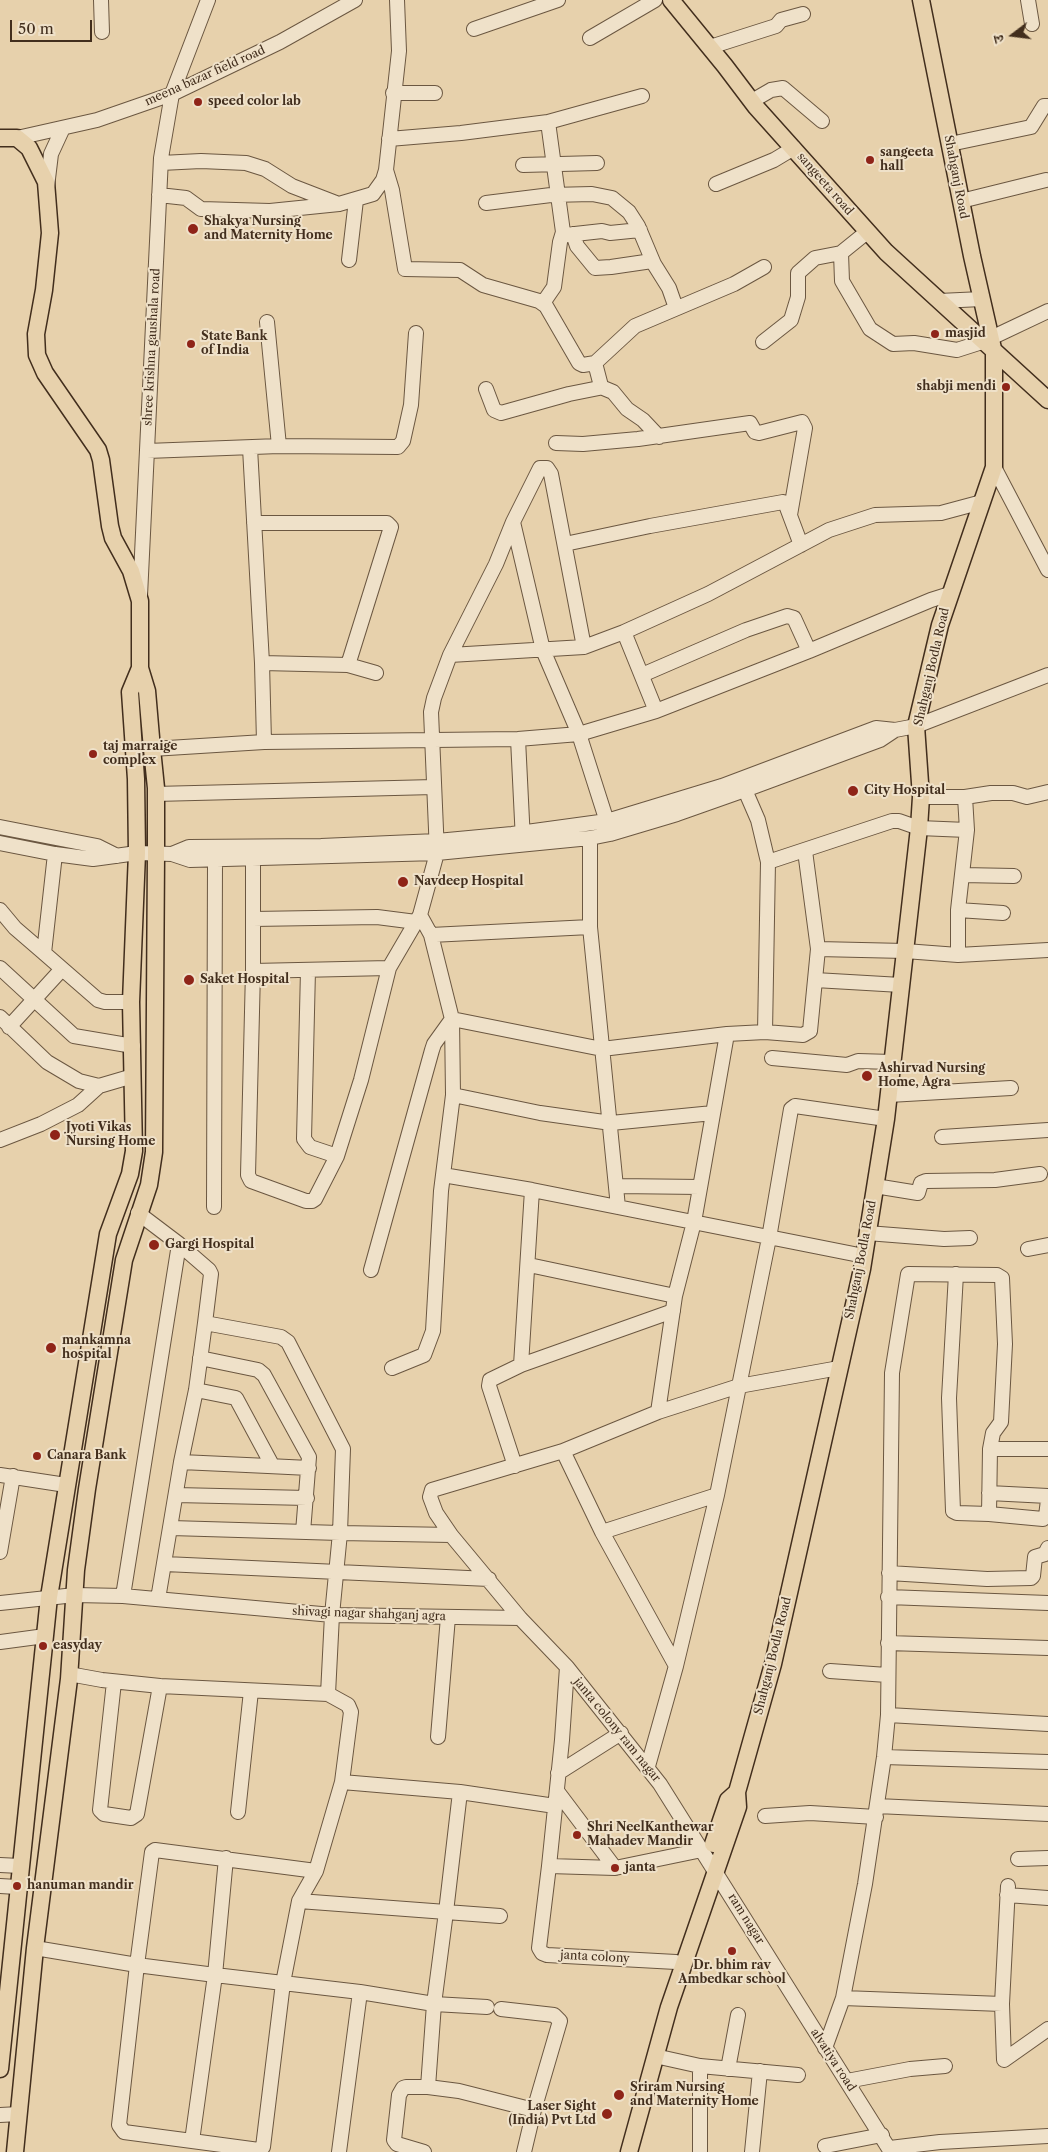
<!DOCTYPE html>
<html>
<head>
<meta charset="utf-8">
<style>
  body { margin:0 }
  #map { position:relative; width:1048px; height:2152px; overflow:hidden; background:#e7d1ac; font-family:"Libre Caslon Text","Noto Serif Devanagari",serif }
  canvas { display:block }
  .north { position:absolute; left:988px; top:10px; width:50px; height:50px; -webkit-text-stroke:4px #efe1c9; paint-order:stroke; rotate:255deg; font-size:14px; font-weight:700; line-height:20px; text-align:center; color:#422e1d }
  .north::after { content:''; display:block; margin:auto; width:18px; height:22px; background:#422e1d; clip-path:polygon(50% 0,100% 100%,50% 72%,0 100%) }
  .scale { position:absolute; left:10px; top:20px; width:82px; height:22px; box-sizing:border-box; border:2px solid #422e1d; border-top:0; padding-left:6px; font-size:15px; line-height:18px; white-space:nowrap; color:#422e1d; -webkit-text-stroke:4px #efe1c9; paint-order:stroke }
</style>
</head>
<body>
<div id="map">
<canvas width="1048" height="2152"></canvas>
<div class="north">उ</div>
<div class="scale">50 m</div>
</div>
<script>
const c = document.querySelector('canvas').getContext('2d');
c.lineJoin = 'round';
function poly(rows) {
  const path = new Path2D();
  for (const r of rows) {
    path.moveTo(r[0], r[1]);
    for (let i = 2; i < r.length; i += 2) path.lineTo(r[i], r[i + 1]);
  }
  return path;
}
function stroke(path, color, width, dash) {
  c.strokeStyle = color;
  c.lineWidth = width;
  c.lineCap = dash ? 'butt' : 'round';
  c.setLineDash(dash || []);
  c.stroke(path);
}
function write(font, color, halo, rows, align = 'center') {
  c.font = font + ' "Libre Caslon Text",serif';
  c.lineWidth = 4;
  c.setLineDash([]);
  c.textBaseline = 'middle';
  c.strokeStyle = halo;
  c.fillStyle = color;
  for (const [text, x, y, turn = 0] of rows) {
    c.save();
    c.translate(x, y);
    c.rotate((+turn || 0) * Math.PI / 180);
    c.textAlign = isNaN(turn) ? turn : align;
    if (halo) c.strokeText(text, 0, 0);
    c.fillText(text, 0, 0);
    c.restore();
  }
}
const minor = poly([
  [101,0,102,32],
  [1028,0,1032,24],
  [474,29,558,0],
  [590,38,655,0],
  [710,47,776,26,781,20,803,14],
  [393,93,435,93],
  [752,101,771,90,783,88,822,121],
  [17,138,97,120,172,94,280,42,355,0],
  [389,139,461,133,548,122,642,96],
  [950,144,1031,127,1044,106,1048,106],
  [161,163,201,161,246,163,265,169,292,186,336,203],
  [523,165,597,163],
  [386,170,392,190,405,269,460,270,483,285,539,301,546,306,579,363,583,365,595,363],
  [716,184,774,160,794,148],
  [47,187,51,154,63,128],
  [159,195,186,198,201,209,270,211,339,204,373,194,383,180,386,170,399,51,397,0],
  [961,201,1046,180],
  [486,203,551,195,592,194,612,198,629,212,638,226,654,264,669,288,676,308],
  [867,232,841,253,842,281,870,329,893,344,914,343,957,350,982,342],
  [573,234,577,246,595,268,611,267,652,261],
  [566,235,602,231,610,233,640,230],
  [349,260,356,200],
  [939,301,982,299],
  [543,303,554,287,560,242,563,232,548,122],
  [267,322,279,446],
  [991,338,1048,311],
  [763,342,791,320,798,297,798,273,815,258,841,253],
  [601,387,613,392,627,409,643,420,659,437],
  [486,389,494,410,501,413,569,394,599,388,601,386,595,363,635,326,734,284,764,267],
  [556,443,583,444,638,439,750,423,755,432,759,433,802,422,805,428,790,515],
  [250,448,262,663,264,742],
  [147,451,279,446,398,447,403,441,411,405,416,333],
  [994,467,1048,570],
  [513,522,543,650,579,734,609,828],
  [254,523,387,523,391,527,348,665,262,663],
  [565,544,650,526,783,502,786,505,801,545],
  [140,596,161,158,172,94,208,0],
  [624,632,656,711],
  [450,655,584,647,624,632,708,594,829,530,875,515,941,513,982,502],
  [348,665,376,673],
  [642,675,746,630,787,616,794,618,809,651],
  [518,739,523,841],
  [152,749,264,742,518,739,579,734,656,711,809,651,931,600,950,594],
  [745,790,758,820,768,862,765,1032],
  [155,794,434,787],
  [921,797,965,797,967,830,958,910,958,955],
  [965,797,991,793,1013,793,1027,797,1048,792],
  [0,827,97,846,117,856],
  [590,838,590,927,618,1207],
  [0,843,55,854,93,859,137,853,172,854,189,847,321,846,437,841,512,834,607,821,722,786,876,728,895,730,916,726,1048,675],
  [253,851,253,971,248,1175,251,1181,306,1201,312,1201,315,1199,337,1156,361,1080,389,968,420,915],
  [55,854,44,953,98,1000,105,1002,131,1002],
  [172,854,190,860,437,853,590,838,610,834,677,814,745,790,880,740,895,730],
  [768,862,892,821,899,821,919,828,967,830],
  [962,875,1014,876],
  [0,910,15,928,44,953],
  [958,910,1003,913],
  [253,919,377,917,416,922],
  [431,935,590,927],
  [818,949,905,951,958,955,1048,950],
  [0,968,74,1036,133,1046],
  [308,970,304,1139,310,1147,337,1156],
  [253,971,389,968],
  [815,980,901,985],
  [0,1017,47,1062,79,1081,99,1086,133,1076],
  [9,1027,62,969],
  [772,1058,847,1065,858,1061,892,1062],
  [453,1095,540,1113,611,1123,713,1113],
  [889,1095,1011,1088],
  [942,1137,1048,1130],
  [0,1140,41,1124,78,1105,99,1086],
  [443,1175,532,1190,864,1256],
  [617,1186,700,1187],
  [875,1186,918,1193,921,1183,926,1181,995,1180,1040,1174],
  [214,1207,215,859],
  [138,1213,179,1244,209,1270,211,1274,205,1323,281,1337,288,1342,343,1449,340,1533,451,1535,520,1618],
  [867,1233,944,1239,970,1238],
  [1028,1249,1048,1245],
  [529,1265,675,1296],
  [371,1270,432,1050,434,1044,452,1019,602,1049,727,1034,765,1032,803,1035,810,1031,818,949,805,851],
  [956,1274,949,1398,953,1511,957,1513,989,1514,1043,1519,1046,1516,1048,1500],
  [200,1358,258,1370,264,1375,309,1457,303,1532],
  [521,1365,532,1190],
  [392,1368,424,1355,433,1331,441,1191,453,1095,452,1019,431,935,420,915,437,853,431,712,434,698,450,655,496,564,513,522,540,468,547,468,551,474,584,647],
  [658,1412,739,1386,839,1368],
  [990,1449,1048,1449],
  [181,1462,268,1466,271,1463,236,1398,196,1390],
  [268,1466,309,1468],
  [515,1466,489,1386,490,1380,521,1365,673,1311],
  [0,1475,66,1485],
  [989,1493,1048,1496],
  [176,1495,307,1498],
  [171,1528,340,1533,332,1615,328,1694,348,1705,351,1712,342,1782],
  [602,1532,717,1495],
  [451,1535,436,1513,430,1497,432,1490,563,1451],
  [0,1552,13,1476],
  [165,1564,489,1579],
  [889,1573,987,1579,1031,1578,1033,1576,1035,1557,1045,1554,1048,1548],
  [123,1596,179,1244],
  [888,1597,1048,1603],
  [158,1599,181,1462,196,1390,205,1323],
  [0,1603,75,1595,123,1596,332,1615,520,1618,567,1667,660,1784,891,2152],
  [0,1642,45,1636],
  [888,1643,1048,1648],
  [676,1666,602,1532,563,1451,658,1412,675,1296,694,1222,727,1034],
  [567,1667,562,1740,549,1866,615,1868,702,1850],
  [830,1671,887,1675],
  [69,1674,102,1680,160,1686,328,1694],
  [114,1682,100,1810,104,1814,131,1818,137,1814,160,1686],
  [888,1715,1048,1724],
  [438,1737,448,1617],
  [884,1757,1048,1762],
  [648,1766,676,1666,717,1495,769,1238,791,1109,795,1106,886,1119],
  [558,1773,621,1733],
  [557,1791,615,1868],
  [460,1792,555,1806],
  [877,1806,1048,1814],
  [238,1812,251,1691],
  [765,1816,810,1813,876,1817],
  [226,1858,215,1975,192,2141,124,2132,119,2125,137,1965,215,1975,283,1983,360,1992,434,2004,487,2007],
  [1018,1859,1048,1858],
  [0,1865,20,1866],
  [549,1866,539,1948,542,1953,547,1955,676,1962],
  [0,1886,17,1887],
  [1008,1886,1002,2004,1004,2060,1048,2029],
  [1007,1895,1048,1898],
  [35,1948,137,1965,152,1852,155,1850,316,1871],
  [843,1998,1002,2004],
  [501,2009,554,2015,560,2021,534,2110],
  [825,2048,843,1998,865,1884,884,1757,888,1715,892,1373,908,1274,997,1275,1002,1278,1005,1344,1001,1422,993,1433,990,1449,989,1514],
  [655,2056,700,2066,798,2075],
  [700,2066,700,2152],
  [728,2069,738,2015],
  [847,2081,910,2069,945,2066],
  [428,2087,434,2004,446,1912,500,1916],
  [0,2115,19,2114],
  [192,2141,259,2150,263,2147,283,1983,299,1901,316,1871,342,1782,460,1792,446,1912,299,1901],
  [825,2146,882,2135],
  [890,2148,940,2142,1048,2136],
  [339,2152,360,1992],
  [424,2152,397,2144,394,2140,399,2095,403,2088,406,2087,428,2087,459,2091,534,2110,524,2152],
  [752,2152,760,2071]
]);
const major = poly([
  [671,0,725,66,756,107,886,252,1048,400],
  [0,138,17,138,29,148,46,182,50,233,44,290,36,334,37,355,45,373,98,450,101,460,110,526,113,538,131,571,140,601,140,668,147,691,152,749,156,788,156,854,154,1152,149,1185,124,1260,87,1489,76,1570,69,1679,35,1948,15,2152],
  [713,1844,728,1800,737,1792],
  [0,2069,49,1597,108,1234,130,1174,134,1151,131,1002,137,853,136,779,130,692,140,668],
  [629,2152,669,2007,738,1807,737,1792,773,1664,862,1269,886,1119,919,828,921,797,916,726,940,625,994,467,994,353,972,256,921,0]
]);
const markers = [
  [198,102,5,"#8f2418"],
  [870,160,5,"#8f2418"],
  [193,229,6,"#8f2418"],
  [935,334,5,"#8f2418"],
  [191,344,5,"#8f2418"],
  [1006,387,5,"#8f2418"],
  [93,754,5,"#8f2418"],
  [853,791,6,"#8f2418"],
  [403,882,6,"#8f2418"],
  [189,980,6,"#8f2418"],
  [867,1076,6,"#8f2418"],
  [55,1135,6,"#8f2418"],
  [154,1245,6,"#8f2418"],
  [51,1348,6,"#8f2418"],
  [37,1456,5,"#8f2418"],
  [43,1646,5,"#8f2418"],
  [577,1835,5,"#8f2418"],
  [615,1868,5,"#8f2418"],
  [17,1886,5,"#8f2418"],
  [732,1951,5,"#8f2418"],
  [619,2095,6,"#8f2418"],
  [607,2114,6,"#8f2418"]
];
const streetNames = [
  ["meena bazar field road",205,76,-24],
  ["Shahganj Road",956,177,79],
  ["sangeeta road",825,184,49],
  ["shree krishna gaushala road",152,347,-87],
  ["Shahganj Bodla Road",932,667,-77],
  ["Shahganj Bodla Road",861,1260,-79],
  ["shivagi nagar shahganj agra",369,1614,2],
  ["Shahganj Bodla Road",773,1656,-76],
  ["janta colony ram nagar",617,1730,51],
  ["ram nagar",746,1919,58],
  ["janta colony",595,1957,3],
  ["alvatiya road",833,2060,57]
];
const poiNames = [
  ["speed color lab",208,102],
  ["sangeeta",880,153],
  ["hall",880,167],
  ["Shakya Nursing",204,222],
  ["and Maternity Home",204,236],
  ["masjid",945,334],
  ["State Bank",201,337],
  ["of India",201,351],
  ["shabji mendi",996,387,"right"],
  ["taj marraige",103,747],
  ["complex",103,761],
  ["City Hospital",864,791],
  ["Navdeep Hospital",414,882],
  ["Saket Hospital",200,980],
  ["Ashirvad Nursing",878,1069],
  ["Home, Agra",878,1083],
  ["Jyoti Vikas",66,1128],
  ["Nursing Home",66,1142],
  ["Gargi Hospital",165,1245],
  ["mankamna",62,1341],
  ["hospital",62,1355],
  ["Canara Bank",47,1456],
  ["easyday",53,1646],
  ["Shri NeelKanthewar",587,1828],
  ["Mahadev Mandir",587,1842],
  ["janta",625,1868],
  ["hanuman mandir",27,1886],
  ["Dr. bhim rav",732,1966,"center"],
  ["Ambedkar school",732,1980,"center"],
  ["Sriram Nursing",630,2088],
  ["and Maternity Home",630,2102],
  ["Laser Sight",596,2107,"right"],
  ["(India) Pvt Ltd",596,2121,"right"]
];
stroke(minor, '#6b5741', 16);
stroke(major, '#422e1d', 19);
stroke(minor, '#efe1c9', 14);
stroke(major, '#e7d1ac', 16);
for (const [x, y, r, color] of markers) {
  const dot = new Path2D();
  dot.arc(x, y, r, 0, 2 * Math.PI);
  c.fillStyle = color;
  c.fill(dot);
  stroke(dot, '#efe1c9', 2);
}
write('12px', '#422e1d', '#efe1c9', streetNames);
write('bold 12px', '#422e1d', '#efe1c9', poiNames, 'left');
</script>
</body>
</html>
